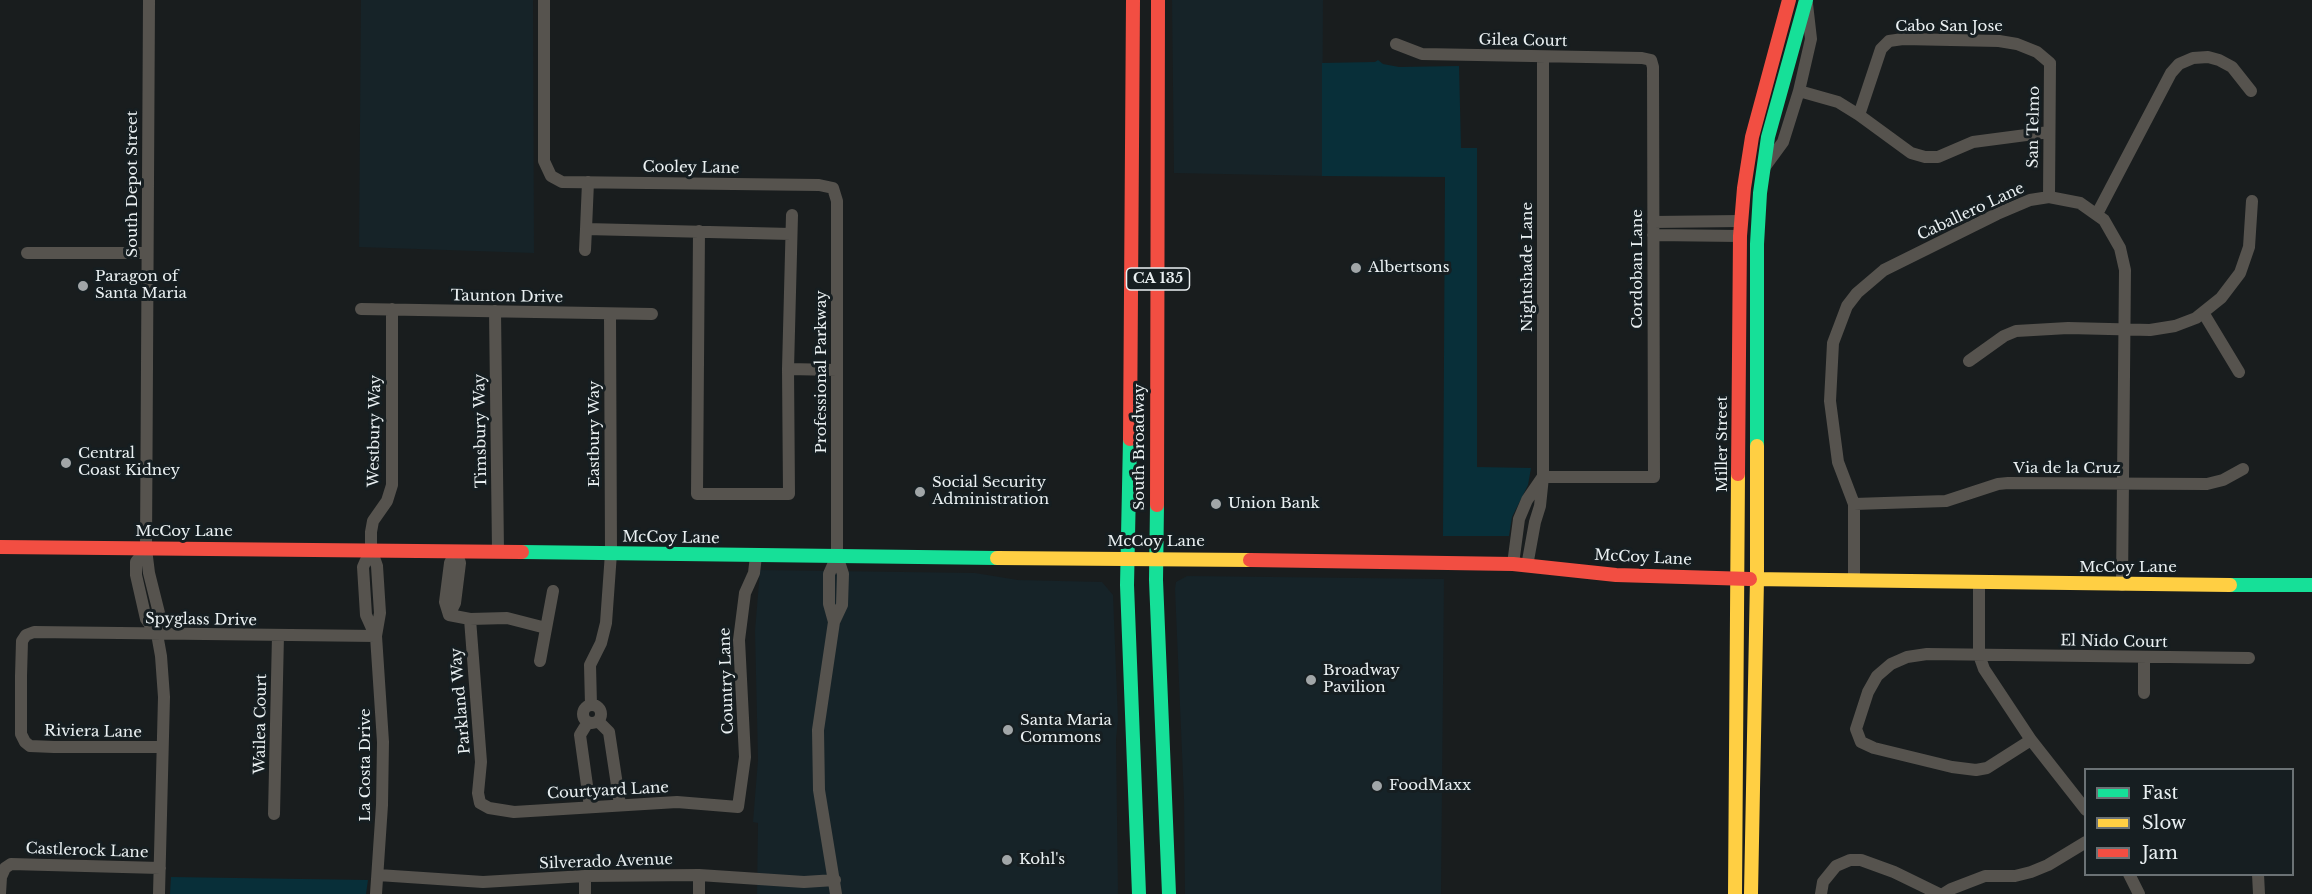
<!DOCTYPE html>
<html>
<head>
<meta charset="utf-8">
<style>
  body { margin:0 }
  #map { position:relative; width:2312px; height:894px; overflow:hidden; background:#191d1e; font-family:"Libre Baskerville",serif }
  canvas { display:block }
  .legend { position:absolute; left:2084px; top:768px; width:210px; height:108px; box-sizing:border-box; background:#161e21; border:2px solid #6b7275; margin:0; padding:8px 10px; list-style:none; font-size:18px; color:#eaf0f2 }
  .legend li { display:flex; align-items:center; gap:12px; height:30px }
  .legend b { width:30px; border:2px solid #6b7275 }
</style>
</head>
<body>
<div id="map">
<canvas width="2312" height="894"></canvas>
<ul class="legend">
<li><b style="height:8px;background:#16e098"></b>Fast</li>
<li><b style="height:8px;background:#ffcf43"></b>Slow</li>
<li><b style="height:8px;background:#f24e42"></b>Jam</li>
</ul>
</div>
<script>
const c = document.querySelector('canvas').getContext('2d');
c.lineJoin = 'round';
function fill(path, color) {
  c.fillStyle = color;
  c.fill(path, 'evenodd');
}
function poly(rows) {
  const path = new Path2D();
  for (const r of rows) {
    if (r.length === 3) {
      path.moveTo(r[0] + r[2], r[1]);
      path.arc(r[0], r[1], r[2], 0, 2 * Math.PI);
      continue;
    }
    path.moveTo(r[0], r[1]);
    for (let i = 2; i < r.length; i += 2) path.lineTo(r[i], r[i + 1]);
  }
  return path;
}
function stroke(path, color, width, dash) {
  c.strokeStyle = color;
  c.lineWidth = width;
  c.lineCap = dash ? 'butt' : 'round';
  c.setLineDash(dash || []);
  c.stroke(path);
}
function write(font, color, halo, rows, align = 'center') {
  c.font = font + ' "Libre Baskerville",serif';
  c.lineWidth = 6;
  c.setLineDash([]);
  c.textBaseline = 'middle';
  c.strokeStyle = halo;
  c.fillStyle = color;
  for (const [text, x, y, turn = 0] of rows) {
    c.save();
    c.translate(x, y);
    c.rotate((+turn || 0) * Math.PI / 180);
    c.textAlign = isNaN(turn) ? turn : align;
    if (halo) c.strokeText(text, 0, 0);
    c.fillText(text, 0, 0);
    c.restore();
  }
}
const built = poly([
  [361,0,533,0,534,253,359,247],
  [1172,0,1323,0,1322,176,1174,173],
  [760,570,975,573,1018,580,1102,582,1113,595,1118,720,1116,739,1118,894,757,894,758,823,753,822,758,760,755,631],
  [1187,576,1444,579,1441,894,1185,894,1184,799,1175,589,1176,582]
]);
const green = poly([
  [1378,60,1383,64,1399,67,1459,66,1461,148,1477,148,1477,467,1531,468,1528,485,1512,517,1509,536,1443,536,1445,177,1322,176,1322,63,1375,62],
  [171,877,368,880,366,894,170,894]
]);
const street = poly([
  [149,0,146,549,149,573,160,617,157,634],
  [544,0,544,161,551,176,562,182,819,185,833,188,837,201,837,556,843,574,842,605,834,622,818,730,819,790,836,894],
  [1396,44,1422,54,1642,58,1651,60,1653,67,1654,477,1543,477],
  [1799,91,1838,102,1859,115,1911,153,1925,157,1938,157,1973,142,2049,132],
  [1859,115,1881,49,1889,41,1903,39,1999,41,2017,44,2037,52,2050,63,2049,197],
  [1764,168,1783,142,1799,91,1811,39,1807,4],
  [588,182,586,229,791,234],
  [2097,214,2171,73,2179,64,2193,58,2208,57,2219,60,2232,67,2251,91],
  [792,215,788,369,837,370],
  [1653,222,1741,221],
  [699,231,697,494,789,494,788,369],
  [1653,235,1740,236],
  [585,250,586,229],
  [27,253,147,253],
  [361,309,652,314],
  [495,311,498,551],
  [2204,314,2239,372],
  [1969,361,2004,336,2016,331,2068,328,2150,330,2175,326,2196,318,2221,298,2240,273,2249,247,2252,201],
  [1854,504,1946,501,1998,484,2008,483,2207,484,2223,480,2243,469],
  [146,549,136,562,136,575,146,619,157,634,161,656,164,697,159,894],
  [371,549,363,567,366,615,375,635],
  [1513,564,1519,519,1527,500,1542,478],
  [1527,566,1535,522,1540,506,1543,477,1543,57],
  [1854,580,1854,504,1838,462,1830,401,1833,343,1847,306,1857,293,1884,270,1997,214,2030,200,2049,197,2080,203,2104,220,2120,248,2125,270,2122,585],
  [1979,582,1979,655,1984,669,2031,740,2086,810],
  [449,615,470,619,481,762,478,793,480,803,489,808,514,812,677,802,738,807,745,757,739,640,745,593,754,573,756,556],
  [449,615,455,603,460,563,456,551],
  [449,615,445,602,450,563,456,551],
  [470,619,507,618,546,628],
  [834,622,829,604,829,574,837,556],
  [540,661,553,591],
  [2144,693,2144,657],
  [592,714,9],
  [591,705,590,665,601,643,606,623,611,553,610,314],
  [598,721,609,732,620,805],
  [588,722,580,735,590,807],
  [2031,740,1987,768,1976,770,1952,767,1874,748,1861,742,1856,729,1868,692,1877,676,1891,664,1907,657,1927,654,2249,658],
  [162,747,54,747,30,746,25,742,21,734,21,676,22,641,26,635,34,632,376,636],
  [274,814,278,635],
  [2129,874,2139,894],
  [2258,874,2259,894],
  [378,875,483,882,585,876,699,875,804,882,835,880],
  [699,875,699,894],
  [585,876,585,894],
  [0,894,1,877,5,868,11,864,160,868],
  [376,894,382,805,383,742,376,636,380,613,377,566,371,549,371,532,373,521,387,501,392,485,392,309],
  [1821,894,1823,882,1836,866,1850,860,1861,860,1894,872,1939,894],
  [1943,894,1951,889,1985,876,2015,876,2031,872,2048,865,2086,842]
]);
const fast = poly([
  [1130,439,1127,585,1139,894],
  [1757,446,1757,244,1760,193,1768,137,1806,0],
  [1157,505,1156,580,1169,894],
  [522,552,997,558],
  [2230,585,2312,585]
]);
const slow = poly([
  [997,558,1250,560],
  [1750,579,2230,585],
  [1735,894,1738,474],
  [1751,894,1757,579,1757,446]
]);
const jam = poly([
  [1130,439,1133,0],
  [1738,474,1740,236,1744,188,1752,137,1789,0],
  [1157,505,1158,0],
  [0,547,522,552],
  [1250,560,1513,564,1616,575,1750,579]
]);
const markers = [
  [1356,268,6,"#a1a6a8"],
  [83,286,6,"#a1a6a8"],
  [66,463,6,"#a1a6a8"],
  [920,492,6,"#a1a6a8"],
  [1216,504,6,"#a1a6a8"],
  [1311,680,6,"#a1a6a8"],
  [1008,730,6,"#a1a6a8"],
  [1377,786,6,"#a1a6a8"],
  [1007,860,6,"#a1a6a8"]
];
const shields = [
  [1158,279,63]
];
const shieldNames = [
  ["CA 135",1158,279]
];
const streetNames = [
  ["Cabo San Jose",1949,27],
  ["Gilea Court",1523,41,1],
  ["San Telmo",2034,127,-89],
  ["Cooley Lane",691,168,1],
  ["South Depot Street",133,184,-90],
  ["Caballero Lane",1971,212,-25],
  ["Nightshade Lane",1528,267,-90],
  ["Cordoban Lane",1638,269,-90],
  ["Taunton Drive",507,297,1],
  ["Professional Parkway",822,372,-90],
  ["Westbury Way",375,431,-89],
  ["Timsbury Way",481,431,-91],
  ["Eastbury Way",595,434,-90],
  ["Miller Street",1723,444,-90],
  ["South Broadway",1140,447,-90],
  ["Via de la Cruz",2067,469],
  ["McCoy Lane",184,532],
  ["McCoy Lane",671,538,1],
  ["McCoy Lane",1156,542],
  ["McCoy Lane",1643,558,3],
  ["McCoy Lane",2128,568],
  ["Spyglass Drive",201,620,1],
  ["El Nido Court",2114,642,1],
  ["Country Lane",727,681,-92],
  ["Parkland Way",461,701,-95],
  ["Wailea Court",261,724,-89],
  ["Riviera Lane",93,732,1],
  ["La Costa Drive",366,765,-90],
  ["Courtyard Lane",608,791,-3],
  ["Castlerock Lane",87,851,2],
  ["Silverado Avenue",606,862,-2]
];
const poiNames = [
  ["Albertsons",1368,268],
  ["Paragon of",95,277],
  ["Santa Maria",95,294],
  ["Central",78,454],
  ["Coast Kidney",78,471],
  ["Social Security",932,483],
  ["Administration",932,500],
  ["Union Bank",1228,504],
  ["Broadway",1323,671],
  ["Pavilion",1323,688],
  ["Santa Maria",1020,721],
  ["Commons",1020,738],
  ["FoodMaxx",1389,786],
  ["Kohl's",1019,860]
];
fill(built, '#162328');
fill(green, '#082f39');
stroke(street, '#56534e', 12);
stroke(fast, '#16e098', 14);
stroke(slow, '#ffcf43', 14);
stroke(jam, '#f24e42', 14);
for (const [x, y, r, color] of markers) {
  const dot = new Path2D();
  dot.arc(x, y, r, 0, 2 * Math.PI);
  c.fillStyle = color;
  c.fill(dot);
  stroke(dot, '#161e21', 2);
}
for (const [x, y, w] of shields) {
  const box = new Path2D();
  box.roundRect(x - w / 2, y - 11, w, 22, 4.5);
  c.fillStyle = '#161e21';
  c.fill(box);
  stroke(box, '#eaf0f2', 1.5);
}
write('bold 14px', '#eaf0f2', null, shieldNames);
write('15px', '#eaf0f2', '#161e21', streetNames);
write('15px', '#eaf0f2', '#161e21', poiNames, 'left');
</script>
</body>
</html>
